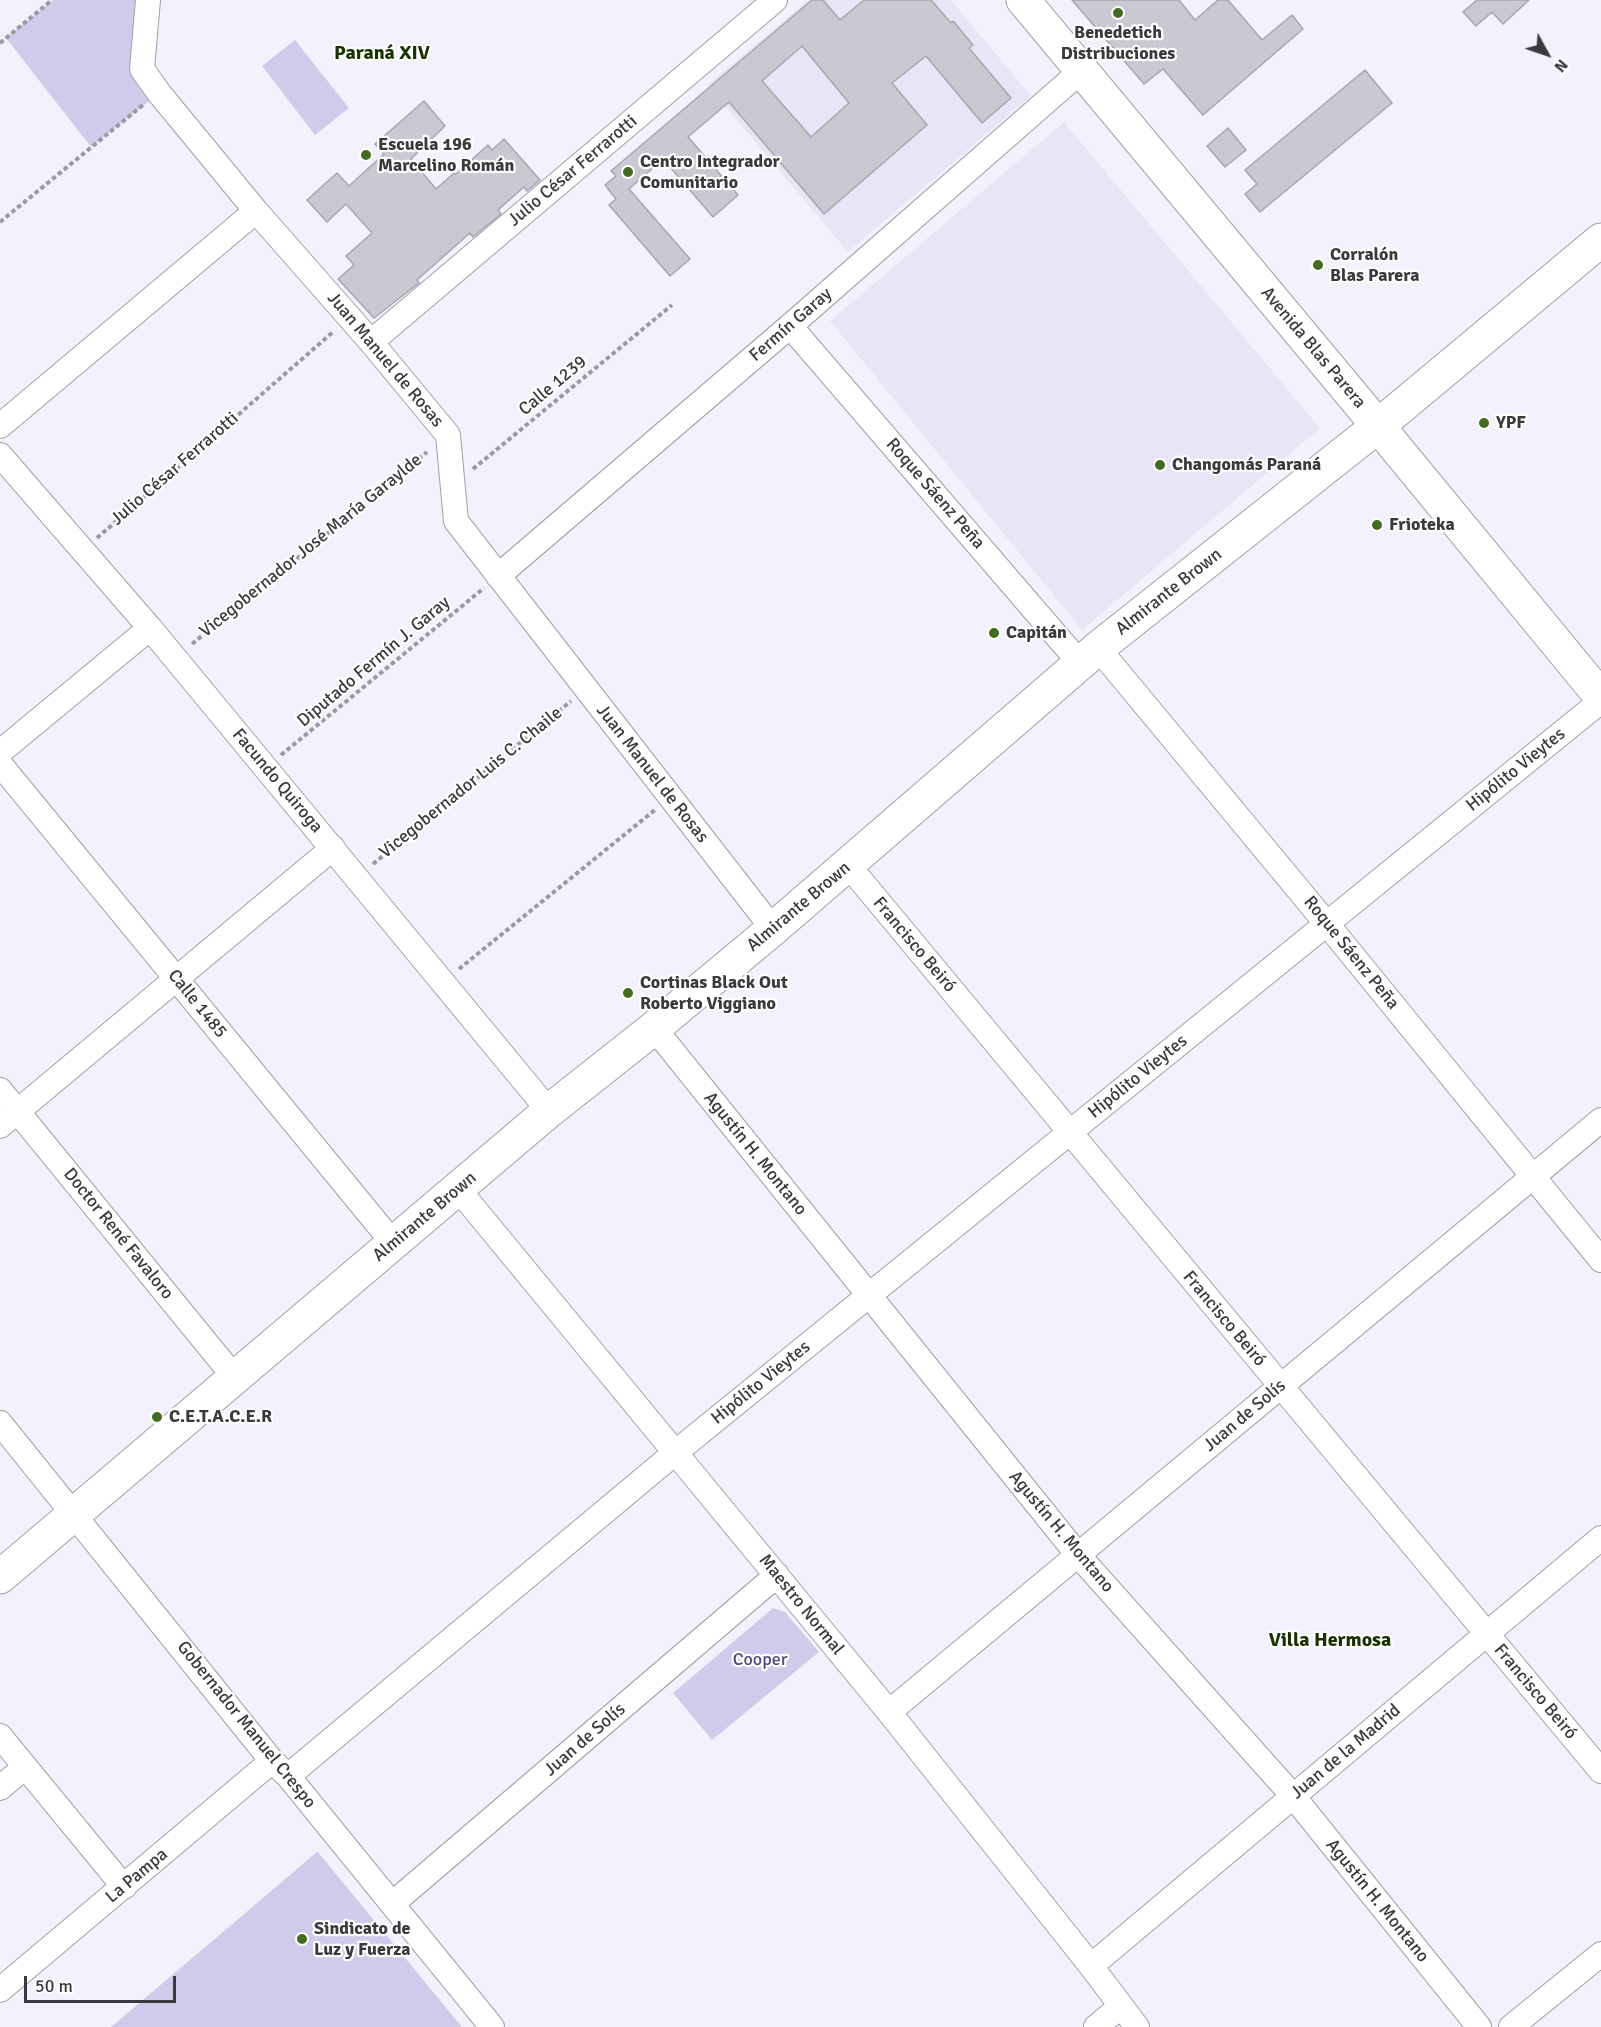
<!DOCTYPE html>
<html>
<head>
<meta charset="utf-8">
<style>
  body { margin:0 }
  #map { position:relative; width:1601px; height:2027px; overflow:hidden; background:#f3f2fc; font-family:Signika,sans-serif }
  canvas { display:block }
  .north { position:absolute; left:1517px; top:24px; width:60px; height:60px; -webkit-text-stroke:4px #fff; paint-order:stroke; rotate:130deg; font-size:16px; font-weight:700; line-height:24px; text-align:center; color:#3a393d }
  .north::after { content:''; display:block; margin:auto; width:21px; height:27px; background:#3a393d; clip-path:polygon(50% 0,100% 100%,50% 72%,0 100%) }
  .scale { position:absolute; left:24px; top:1976px; width:152px; height:27px; box-sizing:border-box; border:3px solid #3a393d; border-top:0; padding-left:8px; font-size:18px; line-height:21px; white-space:nowrap; color:#3a393d; -webkit-text-stroke:4px #fff; paint-order:stroke }
</style>
</head>
<body>
<div id="map">
<canvas width="1601" height="2027"></canvas>
<div class="north">N</div>
<div class="scale">50 m</div>
</div>
<script>
const c = document.querySelector('canvas').getContext('2d');
c.lineJoin = 'round';
function fill(path, color) {
  c.fillStyle = color;
  c.fill(path, 'evenodd');
}
function poly(rows) {
  const path = new Path2D();
  for (const r of rows) {
    path.moveTo(r[0], r[1]);
    for (let i = 2; i < r.length; i += 2) path.lineTo(r[i], r[i + 1]);
  }
  return path;
}
function stroke(path, color, width, dash) {
  c.strokeStyle = color;
  c.lineWidth = width;
  c.lineCap = dash ? 'butt' : 'round';
  c.setLineDash(dash || []);
  c.stroke(path);
}
function write(font, color, halo, rows, align = 'center') {
  c.font = font + ' Signika,sans-serif';
  c.lineWidth = 4.5;
  c.setLineDash([]);
  c.textBaseline = 'middle';
  c.strokeStyle = halo;
  c.fillStyle = color;
  for (const [text, x, y, turn = 0] of rows) {
    c.save();
    c.translate(x, y);
    c.rotate((+turn || 0) * Math.PI / 180);
    c.textAlign = isNaN(turn) ? turn : align;
    if (halo) c.strokeText(text, 0, 0);
    c.fillText(text, 0, 0);
    c.restore();
  }
}
const built = poly([
  [808,0,951,0,1031,96,848,252,707,85],
  [1064,122,1320,428,1082,630,830,321]
]);
const green = poly([
  [53,0,148,0,142,69,159,93,91,147,6,38],
  [295,40,349,108,315,135,262,66],
  [773,1608,785,1612,819,1652,712,1740,673,1693],
  [317,1851,462,2027,111,2027,317,1852]
]);
const building = poly([
  [812,0,823,0,840,20,864,0,931,0,951,23,953,21,973,45,969,48,1011,98,982,123,926,56,892,83,927,125,824,214,729,102,688,137,738,195,713,217,663,159,629,189,690,259,670,276,609,205,616,199,605,185,616,176,611,171,812,0],
  [802,46,849,103,811,137,762,81,802,46],
  [1072,0,1179,0,1195,20,1218,0,1228,0,1262,40,1292,15,1303,29,1203,115,1163,69,1144,84,1072,0],
  [1477,0,1529,0,1503,24,1492,12,1476,26,1463,12,1477,0],
  [1365,70,1392,103,1260,212,1245,194,1257,184,1245,170,1365,70],
  [424,101,445,126,411,159,436,189,454,173,456,174,488,145,492,150,504,139,540,180,527,191,524,187,498,210,501,214,473,237,470,233,417,280,419,283,374,318,338,279,354,265,346,256,372,233,346,204,327,222,307,200,337,173,349,186,384,154,375,144,424,101],
  [1228,128,1246,150,1225,167,1207,146,1228,128]
]);
const path = poly([
  [0,43,52,0],
  [0,222,143,105],
  [473,469,672,305],
  [97,538,333,332],
  [192,644,427,452],
  [281,755,484,588],
  [373,864,571,701],
  [459,969,656,809]
]);
const minor = poly([
  [148,0,142,69,159,93,256,211,371,342,448,435,456,521,773,929],
  [790,326,1080,663],
  [371,342,775,0],
  [0,426,256,211],
  [0,455,150,628,549,1111],
  [498,576,790,326,1081,71],
  [1098,648,1327,924,1601,1260],
  [0,752,150,628],
  [0,764,394,1244],
  [848,865,1601,1771],
  [654,1028,1078,1555,1293,1796,1479,2027],
  [0,1090,235,1378],
  [0,1126,333,848],
  [458,1189,889,1712,1091,1966,1137,2027],
  [0,1423,272,1761,288,1776,492,2027],
  [889,1712,1601,1120],
  [0,1736,124,1887],
  [288,1776,676,1452,1601,701],
  [0,1788,25,1767],
  [392,1904,777,1575],
  [1091,1966,1601,1538],
  [0,1990,272,1761],
  [1096,2027,1121,2006],
  [1511,2027,1601,1954]
]);
const secondary = poly([
  [1023,0,1378,426,1601,697],
  [0,1577,549,1111,654,1028,773,929,1098,648,1378,426,1601,240]
]);
const markers = [
  [1118,13,6,"#446a24"],
  [366,155,6,"#446a24"],
  [628,172,6,"#446a24"],
  [1318,265,6,"#446a24"],
  [1484,423,6,"#446a24"],
  [1160,465,6,"#446a24"],
  [1377,525,6,"#446a24"],
  [994,633,6,"#446a24"],
  [628,993,6,"#446a24"],
  [157,1417,6,"#446a24"],
  [302,1939,6,"#446a24"]
];
const poiNames = [
  ["Benedetich",1118,33,"center"],
  ["Distribuciones",1118,54,"center"],
  ["Escuela 196",378,145],
  ["Marcelino Román",378,166],
  ["Centro Integrador",640,162],
  ["Comunitario",640,183],
  ["Corralón",1330,255],
  ["Blas Parera",1330,276],
  ["YPF",1496,423],
  ["Changomás Paraná",1172,465],
  ["Frioteka",1389,525],
  ["Capitán",1006,633],
  ["Cortinas Black Out",640,983],
  ["Roberto Viggiano",640,1004],
  ["C.E.T.A.C.E.R",169,1417],
  ["Sindicato de",314,1929],
  ["Luz y Fuerza",314,1950]
];
const streetNames = [
  ["Julio César Ferrarotti",573,171,-40],
  ["Fermín Garay",791,325,-41],
  ["Avenida Blas Parera",1313,348,50],
  ["Juan Manuel de Rosas",385,360,50],
  ["Calle 1239",553,386,-40],
  ["Julio César Ferrarotti",175,469,-41],
  ["Roque Sáenz Peña",935,494,49],
  ["Vicegobernador José María Garaylde",311,546,-39],
  ["Almirante Brown",1169,592,-38],
  ["Diputado Fermín J. Garay",374,662,-40],
  ["Hipólito Vieytes",1516,770,-39],
  ["Juan Manuel de Rosas",652,774,52],
  ["Facundo Quiroga",277,781,50],
  ["Vicegobernador Luis C. Chaile",471,783,-39],
  ["Almirante Brown",799,907,-40],
  ["Francisco Beiró",914,945,50],
  ["Roque Sáenz Peña",1351,953,51],
  ["Calle 1485",197,1004,51],
  ["Hipólito Vieytes",1138,1077,-39],
  ["Agustín H. Montano",755,1154,51],
  ["Almirante Brown",425,1217,-40],
  ["Doctor René Favaloro",118,1234,51],
  ["Francisco Beiró",1224,1319,50],
  ["Hipólito Vieytes",761,1383,-39],
  ["Juan de Solís",1245,1416,-40],
  ["Agustín H. Montano",1061,1532,50],
  ["Maestro Normal",801,1605,51],
  ["Francisco Beiró",1535,1692,50],
  ["Gobernador Manuel Crespo",246,1725,51],
  ["Juan de Solís",585,1740,-41],
  ["Juan de la Madrid",1346,1752,-40],
  ["La Pampa",137,1876,-40],
  ["Agustín H. Montano",1377,1901,51]
];
const parkNames = [
  ["Cooper",760,1660]
];
const neighbourhoodNames = [
  ["Paraná XIV",382,54],
  ["Villa Hermosa",1330,1641]
];
fill(built, '#e7e6f6');
fill(green, '#ceccea');
fill(building, '#cac9d2');
stroke(building, '#a6a6ae', 1.5);
stroke(minor, '#a0a0a9', 26);
stroke(secondary, '#a0a0a9', 35);
stroke(path, '#9b9aa2', 4, [4.5, 3]);
stroke(minor, '#fff', 24);
stroke(secondary, '#fff', 33);
for (const [x, y, r, color] of markers) {
  const dot = new Path2D();
  dot.arc(x, y, r, 0, 2 * Math.PI);
  c.fillStyle = color;
  c.fill(dot);
  stroke(dot, '#fff', 2);
}
write('bold 18px', '#3a393d', '#fff', poiNames, 'left');
write('18px', '#3a393d', '#fff', streetNames);
write('18px', '#4f487c', '#fff', parkNames);
write('bold 20px', '#193200', '#fff', neighbourhoodNames);
</script>
</body>
</html>
